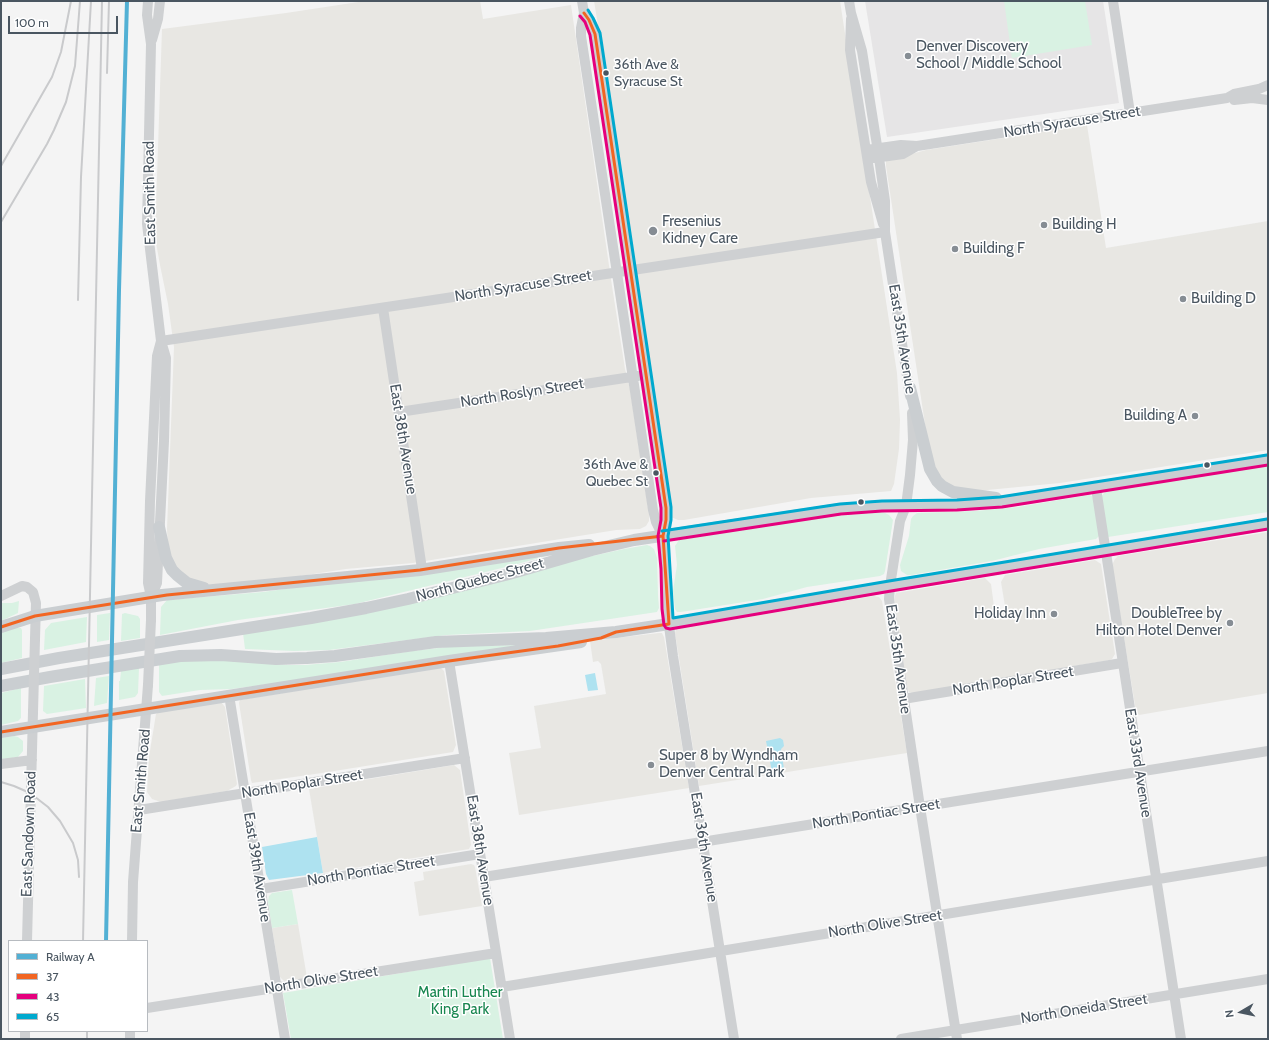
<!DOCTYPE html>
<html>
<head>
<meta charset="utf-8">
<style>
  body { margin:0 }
  #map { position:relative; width:1269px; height:1040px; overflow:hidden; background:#f4f4f4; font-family:Cabin,sans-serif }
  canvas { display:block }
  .frame { position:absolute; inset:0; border:2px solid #4a5661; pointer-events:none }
  .legend { position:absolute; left:8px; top:940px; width:140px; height:92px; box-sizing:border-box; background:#fff; border:1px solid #b7bbc0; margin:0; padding:5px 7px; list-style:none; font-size:12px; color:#4a5661 }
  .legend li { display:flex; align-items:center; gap:8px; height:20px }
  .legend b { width:20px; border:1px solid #b7bbc0 }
  .north { position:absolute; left:1221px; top:992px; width:40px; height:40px; -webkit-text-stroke:3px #fff; paint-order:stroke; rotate:261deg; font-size:11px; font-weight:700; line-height:16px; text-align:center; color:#4a5661 }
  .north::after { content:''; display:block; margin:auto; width:14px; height:18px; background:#4a5661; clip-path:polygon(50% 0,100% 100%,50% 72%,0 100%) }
  .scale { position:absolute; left:8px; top:16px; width:110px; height:18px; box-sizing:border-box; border:2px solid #4a5661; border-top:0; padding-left:5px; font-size:12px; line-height:14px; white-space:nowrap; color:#4a5661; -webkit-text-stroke:3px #fff; paint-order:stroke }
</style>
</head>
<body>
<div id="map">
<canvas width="1269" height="1040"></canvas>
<div class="frame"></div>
<ul class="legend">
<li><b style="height:5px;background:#52b0d4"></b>Railway A</li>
<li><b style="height:5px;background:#f26522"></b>37</li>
<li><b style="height:5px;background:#e5007d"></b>43</li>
<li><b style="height:5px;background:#00a9ce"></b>65</li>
</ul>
<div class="north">N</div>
<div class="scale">100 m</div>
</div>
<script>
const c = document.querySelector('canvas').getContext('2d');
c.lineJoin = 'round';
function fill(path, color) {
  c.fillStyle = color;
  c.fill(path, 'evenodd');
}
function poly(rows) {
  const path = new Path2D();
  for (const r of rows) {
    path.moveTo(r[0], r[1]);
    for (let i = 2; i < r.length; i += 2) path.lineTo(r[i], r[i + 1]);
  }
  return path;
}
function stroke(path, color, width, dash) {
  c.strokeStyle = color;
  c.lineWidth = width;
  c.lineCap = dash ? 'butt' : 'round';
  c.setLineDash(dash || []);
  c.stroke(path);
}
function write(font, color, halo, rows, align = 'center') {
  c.font = font + ' Cabin,sans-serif';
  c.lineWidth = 3;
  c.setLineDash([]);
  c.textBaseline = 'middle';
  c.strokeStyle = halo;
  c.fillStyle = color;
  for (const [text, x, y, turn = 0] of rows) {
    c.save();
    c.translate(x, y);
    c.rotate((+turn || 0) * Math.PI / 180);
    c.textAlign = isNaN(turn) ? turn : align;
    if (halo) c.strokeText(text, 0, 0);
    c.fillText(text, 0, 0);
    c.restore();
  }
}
const commercial = poly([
  [365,1,480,1,483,19,571,5,612,286,625,369,630,389,649,514,649,521,646,526,640,529,616,530,413,563,346,569,294,577,209,585,180,575,168,551,167,529,174,347,168,304,160,265,155,237,162,29,286,13],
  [594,1,840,1,897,373,900,420,899,449,894,484,891,491,811,498,684,520,678,520,671,517,606,74],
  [1087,125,1106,248,1268,221,1268,450,1060,483,977,491,951,489,931,464,886,166,886,161,926,150],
  [1268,532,1268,693,1139,715,1136,711,1112,565,1115,559,1118,556],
  [1095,560,1101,564,1115,654,1112,659,1110,660,913,693,909,692,907,688,894,599,896,593,985,578,991,584,995,614,1006,612,1001,582,1005,575],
  [874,596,879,597,882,601,907,753,699,786,675,633,676,629],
  [659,633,662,633,664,637,689,788,519,815,509,753,541,748,534,706,606,694,601,664,598,661,593,662,590,641],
  [440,667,444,671,456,745,453,752,322,773,252,783,251,780,239,703,240,700],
  [221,702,225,707,237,784,236,786,227,791,161,802,152,799,147,792,149,757,156,714,158,712],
  [454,765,460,770,471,845,469,849,323,873,309,789],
  [471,864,474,865,475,867,482,906,419,916,414,882,424,880,423,872],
  [298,924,307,978,285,982,280,977,272,928]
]);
const education = poly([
  [865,1,1103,1,1119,103,887,137]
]);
const green = poly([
  [1004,1,1085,1,1092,45,1012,58],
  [1268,466,1268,512,1108,537,1101,497,1105,492],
  [1089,495,1092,496,1094,498,1099,536,1096,539,1039,549,992,561,911,575,907,575,901,571,900,565,909,536,911,519,913,516,917,513,976,511,1018,507],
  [883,512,889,515,893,520,885,571,884,574,880,576,807,587,763,599,681,612,677,612,675,609,673,591,677,565,675,546,679,540,816,518],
  [647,545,650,546,654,549,657,558,658,595,659,608,657,612,530,631,447,635,329,650,294,651,245,649,243,633,624,549],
  [546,553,546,556,514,565,355,604,238,620,160,635,161,607,167,600,263,592],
  [19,601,18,613,1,621,1,603,12,603],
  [110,613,109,640,97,642,97,615],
  [125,613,138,616,140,619,140,638,121,641,122,614],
  [87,617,86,642,44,650,45,630,51,623],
  [13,628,21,628,22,630,22,658,1,663,1,633],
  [521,645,291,681,232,689,200,690,162,696,159,692,159,664,183,661,218,660,289,665,305,665,340,662,412,651,456,646],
  [139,668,138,693,135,697,119,700,119,681,120,681,121,671],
  [109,676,107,703,94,706,96,678],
  [85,679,86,708,47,714,43,711,44,686],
  [21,688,21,718,18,721,1,725,1,693],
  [14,736,18,737,23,741,23,751,18,757,1,760,1,738],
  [292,890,298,924,272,928,268,902,269,896,272,893],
  [490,958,503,1039,291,1039,283,993]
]);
const water = poly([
  [595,673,598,690,588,691,585,675],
  [780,738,783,740,784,746,781,749,784,769,783,770,772,772,766,741],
  [317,837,323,873,269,880,266,874,262,847]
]);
const minor = poly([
  [148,1,147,15,151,44,147,224,161,341,166,358,164,441,157,583,151,597],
  [582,1,584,13,581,28,581,36,653,510,656,522,663,536],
  [849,1,851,13,862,51,879,158,885,201,885,232,910,396],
  [1113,1,1130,113],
  [584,13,589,20,595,34,666,508,666,520,663,536,666,569,667,611,673,656,734,1039],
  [851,19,850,50,871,182,883,224],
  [152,40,158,19,160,1],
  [1234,100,1252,98,1268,100],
  [866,150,901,145,917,146,1227,98,1234,94,1259,89,1268,85],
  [874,158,903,154,917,146],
  [383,308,422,569],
  [161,341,885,232],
  [399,412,638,376],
  [912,413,913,440,910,475,906,506,900,521,890,586,889,599,920,807,957,1039],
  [1096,488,1181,1039],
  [1,596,22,586,27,587,33,592,36,603,35,639],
  [151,620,151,597,148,583,150,501,157,356,161,341],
  [449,661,510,1039],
  [229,695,285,1039],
  [903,699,1122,663],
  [1,764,32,760],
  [139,810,465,758],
  [484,877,1268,751],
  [261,889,480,854],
  [27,941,33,712],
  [132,941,133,882,148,685],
  [502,987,1268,861],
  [147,1008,496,953],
  [25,1039,25,1031],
  [130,1039,130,1031],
  [901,1039,1268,979]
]);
const major = poly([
  [910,388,930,469,937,481,942,486,953,492,996,498],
  [159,527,166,558,172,570,177,575,187,583,204,588],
  [1,627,35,616,162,595,420,570,559,548,589,545],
  [1,669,59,658,311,618,366,608,408,599,509,574,592,550,634,540,840,509,882,506,957,505,1001,502,1268,460],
  [1,686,50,677,180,656,221,655,276,659,307,658,335,656,436,642,546,638,616,632,669,624,890,586,1268,524],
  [1,732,449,661,581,642]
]);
const rail = poly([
  [107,73,109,1],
  [1,166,52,77,61,52,71,1],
  [1,222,47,144,54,130,66,102,75,66,80,1],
  [78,300,81,177,91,1],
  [1,782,14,786,30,793,48,807,60,821,73,843,78,860,79,877],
  [83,941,102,1],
  [87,1039,87,1031]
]);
const minorBridge = poly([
  [148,685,151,620],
  [33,712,35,639]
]);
const bus1 = poly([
  [1,627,35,616,167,595,420,570,559,548,663,536],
  [1,732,449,661,558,646,601,638,616,632,669,624,663,536,666,520,666,508,595,34,589,20,584,13]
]);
const bus2 = poly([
  [580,16,585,22,590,35,661,508,661,520,658,536,661,569,662,609,664,625,666,628,670,629,891,591,1268,529],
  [664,541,841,514,882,511,957,510,1002,507,1268,465]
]);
const bus3 = poly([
  [588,10,593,18,600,33,671,507,671,520,668,536,673,618,889,581,1267,519],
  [662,531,840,504,882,501,957,500,1000,497,1267,455]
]);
const rail1 = poly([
  [106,941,119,290,127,1]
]);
const markers = [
  [908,56,4,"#868d94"],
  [606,73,3.5,"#4a5661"],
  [1044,225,4,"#868d94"],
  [653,231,5,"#868d94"],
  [955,249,4,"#868d94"],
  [1183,299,4,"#868d94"],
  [1195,416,4,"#868d94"],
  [1207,465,3.5,"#4a5661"],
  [656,473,3.5,"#4a5661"],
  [861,502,3.5,"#4a5661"],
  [1054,614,4,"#868d94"],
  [1230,623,4,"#868d94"],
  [651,765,4,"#868d94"]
];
const busNames = [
  ["36th Ave &",614,65],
  ["Syracuse St",614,82],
  ["36th Ave &",648,465,"right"],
  ["Quebec St",648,482,"right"]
];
const poiNames = [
  ["Denver Discovery",916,47],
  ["School / Middle School",916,64],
  ["Fresenius",662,222],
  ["Kidney Care",662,239],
  ["Building H",1052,225],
  ["Building F",963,249],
  ["Building D",1191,299],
  ["Building A",1187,416,"right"],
  ["Holiday Inn",1046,614,"right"],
  ["DoubleTree by",1222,614,"right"],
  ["Hilton Hotel Denver",1222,631,"right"],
  ["Super 8 by Wyndham",659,756],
  ["Denver Central Park",659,773]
];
const streetNames = [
  ["North Syracuse Street",1072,122,-9],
  ["East Smith Road",150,193,-91],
  ["North Syracuse Street",523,286,-9],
  ["East 35th Avenue",902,339,81],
  ["North Roslyn Street",522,393,-9],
  ["East 38th Avenue",403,439,81],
  ["North Quebec Street",480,580,-15],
  ["East 35th Avenue",898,659,82],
  ["North Poplar Street",1013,681,-9],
  ["East 33rd Avenue",1138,763,81],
  ["East Smith Road",141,781,-85],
  ["North Poplar Street",302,784,-9],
  ["North Pontiac Street",876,814,-9],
  ["East Sandown Road",29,834,-88],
  ["East 36th Avenue",704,847,81],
  ["East 38th Avenue",480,850,81],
  ["East 39th Avenue",257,867,81],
  ["North Pontiac Street",371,871,-9],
  ["North Olive Street",885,924,-9],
  ["North Olive Street",321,980,-9],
  ["North Oneida Street",1084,1009,-9]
];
const parkNames = [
  ["Martin Luther",460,993],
  ["King Park",460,1010]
];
fill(commercial, '#e8e7e3');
fill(education, '#e6e5e6');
fill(green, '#d9f2e3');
fill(water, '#aee2f0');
stroke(minor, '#ced0d2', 10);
stroke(major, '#caced1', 12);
stroke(rail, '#c9cacc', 2);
stroke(minorBridge, '#ced0d2', 10);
stroke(bus1, '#f26522', 3);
stroke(bus2, '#e5007d', 3);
stroke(bus3, '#00a9ce', 3);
stroke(rail1, '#52b0d4', 4);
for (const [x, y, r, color] of markers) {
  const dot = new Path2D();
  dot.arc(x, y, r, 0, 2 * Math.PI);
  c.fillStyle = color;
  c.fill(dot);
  stroke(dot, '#fff', 1.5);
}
write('14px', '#4a5661', '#fff', busNames, 'left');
write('15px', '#4a5661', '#fff', poiNames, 'left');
write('15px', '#4a5661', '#fff', streetNames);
write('15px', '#17864f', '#fff', parkNames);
</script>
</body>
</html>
